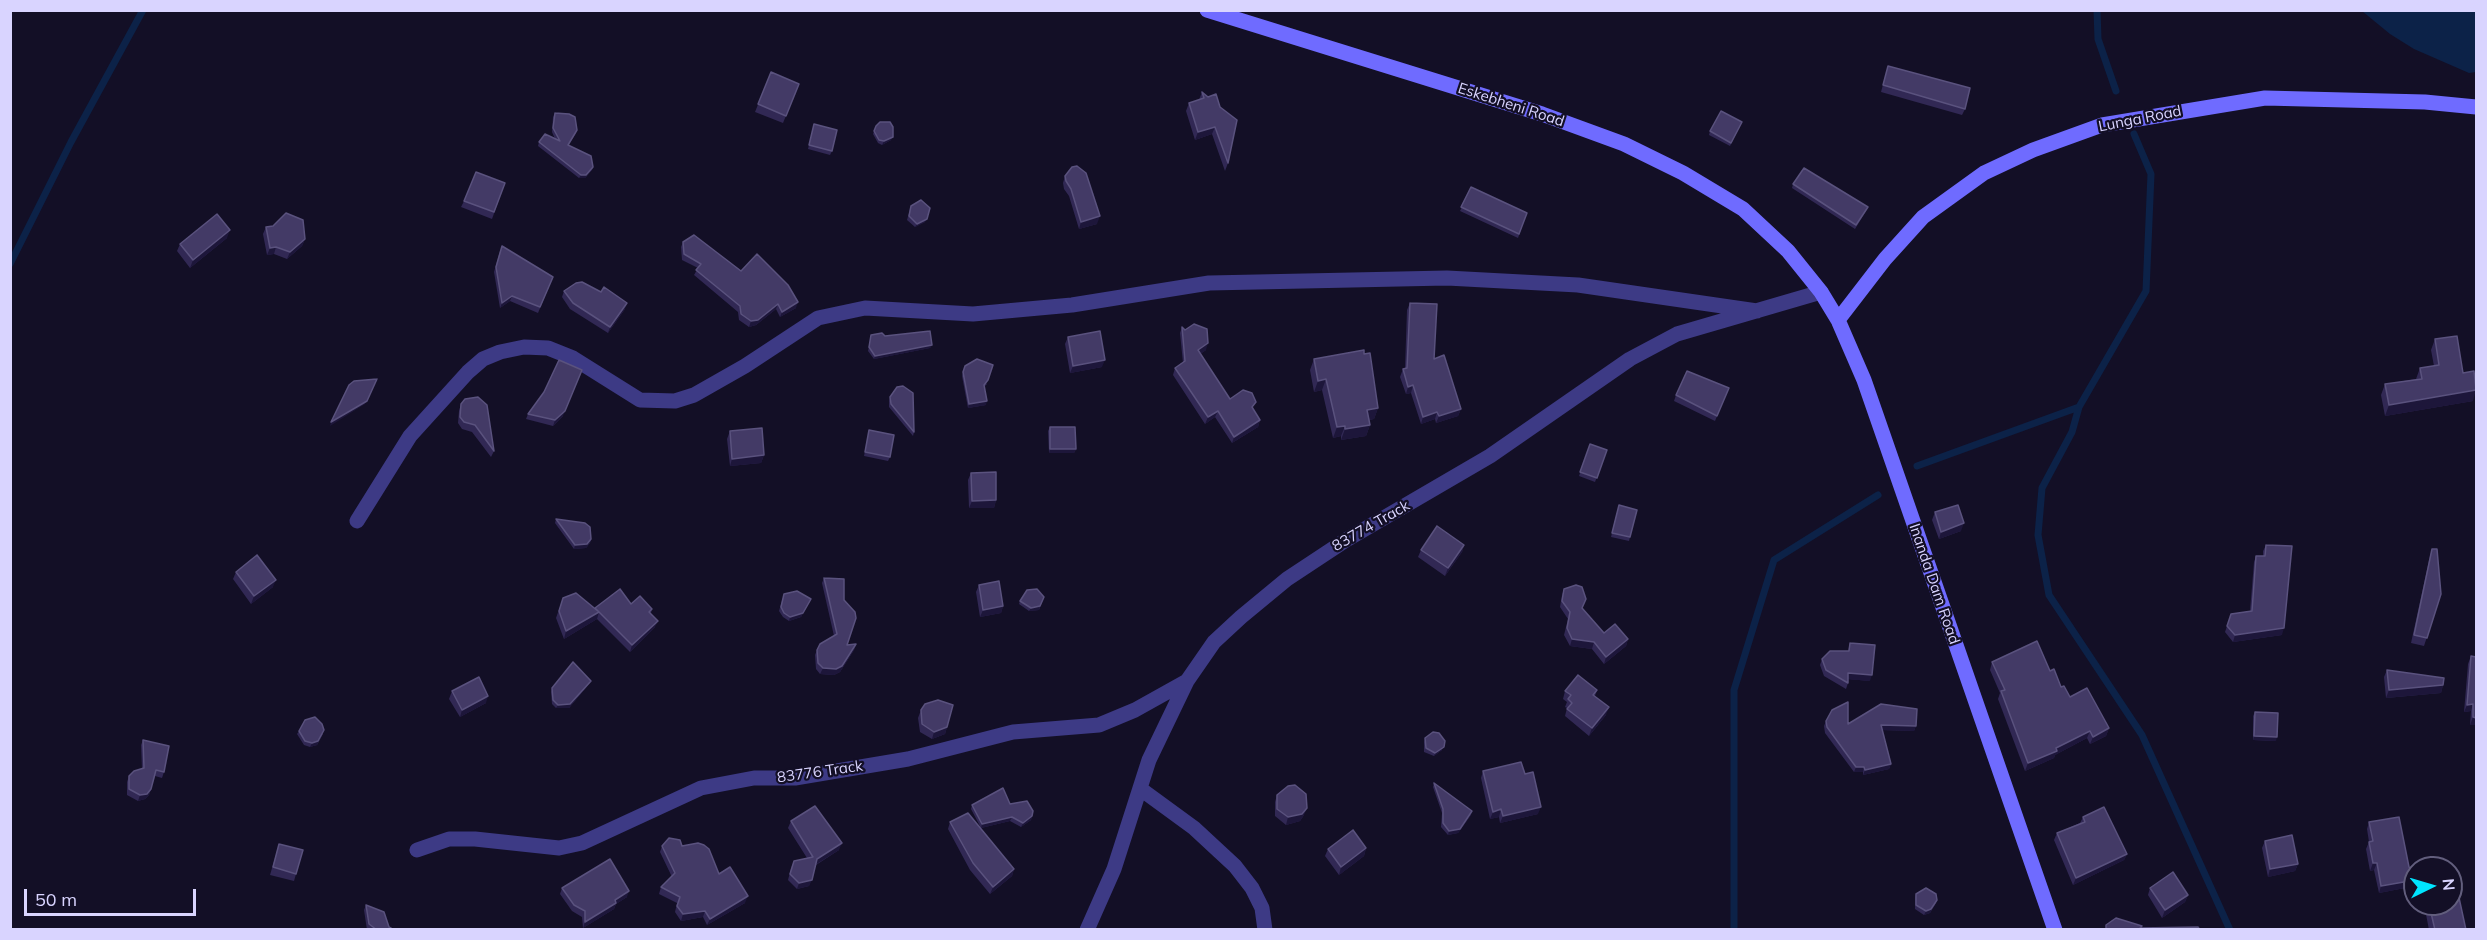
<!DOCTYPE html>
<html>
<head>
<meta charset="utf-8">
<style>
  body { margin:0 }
  #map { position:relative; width:2487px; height:940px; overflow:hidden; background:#130f26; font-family:Mulish,sans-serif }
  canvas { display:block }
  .frame { position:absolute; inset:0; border:12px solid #d9d4ff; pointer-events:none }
  .north { position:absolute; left:2403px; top:856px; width:60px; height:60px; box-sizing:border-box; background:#130f26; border:2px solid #625e7d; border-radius:50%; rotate:85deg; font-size:16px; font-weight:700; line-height:24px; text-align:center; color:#d9d4ff }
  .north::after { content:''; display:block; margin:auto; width:21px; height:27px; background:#00e5ff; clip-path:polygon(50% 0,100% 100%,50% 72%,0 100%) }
  .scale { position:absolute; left:24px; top:889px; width:172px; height:27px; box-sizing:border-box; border:3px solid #d9d4ff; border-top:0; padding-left:8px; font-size:18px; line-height:21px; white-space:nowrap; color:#d9d4ff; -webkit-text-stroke:4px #130f26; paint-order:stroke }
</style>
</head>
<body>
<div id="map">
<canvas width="2487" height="940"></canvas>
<div class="frame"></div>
<div class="north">N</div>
<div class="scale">50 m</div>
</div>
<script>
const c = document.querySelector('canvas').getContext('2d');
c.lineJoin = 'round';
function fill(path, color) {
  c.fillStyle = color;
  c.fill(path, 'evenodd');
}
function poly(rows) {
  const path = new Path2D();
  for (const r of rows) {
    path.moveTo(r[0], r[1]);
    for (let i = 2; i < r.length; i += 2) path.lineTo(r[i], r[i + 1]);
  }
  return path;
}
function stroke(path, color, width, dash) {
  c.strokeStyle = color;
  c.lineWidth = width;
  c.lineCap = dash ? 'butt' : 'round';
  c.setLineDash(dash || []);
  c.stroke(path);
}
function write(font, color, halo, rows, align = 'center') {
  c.font = font + ' Mulish,sans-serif';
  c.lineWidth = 4.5;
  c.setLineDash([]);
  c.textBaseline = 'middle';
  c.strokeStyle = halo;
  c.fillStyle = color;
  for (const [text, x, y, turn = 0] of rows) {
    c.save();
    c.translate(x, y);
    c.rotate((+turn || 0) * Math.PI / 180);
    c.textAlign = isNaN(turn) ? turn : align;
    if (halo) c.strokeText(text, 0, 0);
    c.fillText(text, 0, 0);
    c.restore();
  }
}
const water = poly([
  [2362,11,2476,11,2476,72,2469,73,2414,49,2390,34]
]);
const stream = poly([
  [2097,10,2098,39,2116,91],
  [10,264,71,142,143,10],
  [2079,407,2072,432,2042,488,2038,535,2049,595,2142,735,2230,930],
  [1917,466,2079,407,2146,291,2151,174,2134,134],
  [1734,930,1734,690,1774,560,1878,495]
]);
const street = poly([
  [357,521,410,436,468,372,483,359,500,352,524,347,548,348,573,358,640,400,675,401,694,395,745,366,818,318,865,308,973,314,1072,305,1209,283,1447,278,1578,285,1757,311],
  [1142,790,1194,828,1235,866,1252,888,1262,908,1265,930],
  [417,850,449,839,475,839,559,848,582,843,701,788,754,778,795,778,908,759,1013,732,1099,725,1135,710,1187,681],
  [1087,930,1114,869,1149,760,1187,681,1214,642,1241,617,1287,579,1346,540,1490,456,1630,359,1677,334,1821,292]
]);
const secondary = poly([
  [1207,10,1542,114,1624,144,1683,173,1743,209,1788,251,1821,292,1838,320,1864,380,2055,930],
  [1838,320,1885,259,1923,217,1984,173,2033,150,2102,125,2265,98,2425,102,2476,107]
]);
const wall = poly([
  [1888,66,1965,109,1962,115,1881,92],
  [771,72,799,84,783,123,755,112],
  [1202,92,1228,163,1225,171,1212,134,1195,140,1186,111,1189,103,1199,100],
  [555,113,576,133,568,146,593,167,592,170,585,178,579,178,538,146,539,142,555,139,552,132,553,117],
  [1742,122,1730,146,1709,135,1710,131],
  [876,126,891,140,882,145,878,143,873,134],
  [813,128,832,151,830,155,808,149],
  [1065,176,1097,224,1079,229,1069,196,1064,189,1063,183],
  [505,183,492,219,461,207,464,201],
  [1793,184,1866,211,1855,229,1792,188],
  [1471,187,1527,213,1518,238,1460,211],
  [911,206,925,222,915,227,907,220],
  [266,227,305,239,302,246,287,259,274,254,267,255,263,234],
  [227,238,190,268,177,251,180,244],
  [683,242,741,271,796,308,780,317,776,309,756,325,749,327,739,320,738,312,694,275,698,268,682,260,681,247],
  [500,251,553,277,538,313,510,301,500,308,494,272],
  [564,291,625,309,608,333,570,309,562,297],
  [1410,303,1434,359,1461,409,1458,416,1436,423,1435,419,1421,424,1411,393,1406,394,1400,377,1403,369,1405,368,1407,310],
  [1182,327,1185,330,1206,350,1200,354,1230,399,1253,409,1260,420,1258,427,1232,443,1215,417,1205,424,1173,375,1175,368,1183,363,1180,333],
  [871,335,885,336,932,345,930,348,874,359,868,351],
  [1068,337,1102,367,1070,373,1065,344],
  [2435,339,2463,373,2473,401,2385,416,2381,395,2385,384,2416,379,2420,368,2434,366,2431,350],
  [1314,359,1378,408,1374,419,1369,420,1370,425,1366,436,1341,440,1341,436,1333,438,1322,390,1314,392,1310,370],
  [965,366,987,384,984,387,986,405,968,408,962,376],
  [1729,388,1715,421,1674,401,1676,395],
  [890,397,914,432,913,436,889,407,889,401],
  [461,404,494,451,491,457,472,432,462,429,458,423,459,411],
  [528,414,563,416,553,426,526,419],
  [1050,427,1076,449,1074,453,1049,453,1048,431],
  [869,430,890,457,888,461,864,456],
  [730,431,764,455,761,463,730,466,727,439],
  [1590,444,1607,450,1595,482,1579,476],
  [971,473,996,500,994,508,969,508,968,480],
  [1618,509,1630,537,1629,541,1611,537],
  [1935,512,1961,531,1939,539,1932,520],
  [556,519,591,539,590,543,586,548,574,549,555,523],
  [1464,545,1462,552,1445,576,1418,557,1421,550],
  [2266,545,2282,635,2233,642,2225,632,2231,614,2250,611,2254,562,2256,556,2263,556,2263,551],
  [2432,549,2441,594,2424,646,2411,643,2430,556],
  [236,572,273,587,251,604,233,579],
  [824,578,844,600,847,645,856,644,854,650,840,672,834,675,820,674,816,669,815,655,817,650,834,636,822,583],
  [979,585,1003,606,1001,613,980,617,976,592],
  [1564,589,1604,633,1628,639,1626,646,1604,664,1592,649,1570,646,1564,635,1568,619,1560,607,1562,595],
  [784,594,811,599,801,617,789,621,783,617,779,611],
  [1044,597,1039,610,1029,611,1019,604,1020,601],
  [563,598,595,608,631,604,652,609,651,613,655,627,630,652,597,619,564,639,556,618],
  [1850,643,1870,681,1848,679,1848,683,1846,689,1824,676,1820,665,1822,659,1848,651],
  [2471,656,2476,725,2470,725,2471,711,2464,712,2468,664],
  [1992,662,2050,671,2061,687,2070,697,2109,728,2106,736,2090,744,2087,738,2055,755,2054,758,2025,771,1998,699,2000,693,1990,670],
  [2387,670,2443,685,2441,693,2386,698,2384,677],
  [591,681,589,684,569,708,556,708,552,704,551,692,552,688],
  [1597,690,1595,696,1606,715,1589,736,1565,716,1567,708,1565,707,1567,702,1563,699,1565,691],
  [452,691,486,703,460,717,449,699],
  [921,710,947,727,945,734,932,739,920,732,918,718],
  [2255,712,2276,741,2253,740,2253,716],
  [1826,721,1848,724,1916,726,1914,731,1882,730,1891,764,1889,769,1863,775,1863,772,1854,772,1825,733,1824,726],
  [299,731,323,734,317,745,310,747,304,745,297,734],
  [1425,738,1442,750,1434,756,1424,752,1424,742],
  [143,740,164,772,162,778,155,776,149,795,145,799,138,801,127,795,127,782,129,776,142,769,141,745],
  [1483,771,1525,774,1538,814,1500,823,1499,817,1490,819,1481,778],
  [1434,783,1471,815,1458,833,1448,835,1441,827,1442,813,1433,787],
  [1277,795,1304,815,1300,821,1286,825,1275,816,1275,802],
  [1010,804,1032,816,1031,820,1021,827,1010,821,981,828,971,809,972,805],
  [2083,817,2127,854,2124,860,2073,885,2054,840,2057,833,2080,823],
  [791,821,839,850,816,865,809,886,797,889,788,880,791,868,794,861,807,858,788,828],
  [950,822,1014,869,1012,876,990,894,970,870,948,829],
  [2369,822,2409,867,2415,872,2415,886,2379,893,2374,870,2370,871,2366,849,2369,842,2367,829],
  [2265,841,2298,864,2295,871,2268,877,2262,848],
  [279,844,296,874,294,881,270,875],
  [662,846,682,846,719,874,745,903,707,925,703,917,681,921,675,912,677,903,659,894,661,887,672,877,660,852],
  [1366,848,1364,856,1339,875,1325,856,1328,849],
  [562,888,627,897,616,904,614,909,583,928,582,917,572,911,560,894],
  [2150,888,2188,895,2185,902,2162,918,2148,895],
  [1916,894,1936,903,1930,913,1924,915,1915,909,1915,897],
  [2427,904,2429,904,2466,930,2429,930,2425,909],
  [366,905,389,927,394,930,367,930,364,910]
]);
const shadedWall = poly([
  [1215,127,1212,134,1195,140,1198,132],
  [893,137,891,140,882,145,884,141],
  [593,167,592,170,585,178,579,178,581,175],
  [1100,216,1097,224,1079,229,1081,222],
  [927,219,925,222,915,227,917,224],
  [230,230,227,238,190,268,193,260],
  [305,239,302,246,287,259,290,252],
  [276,247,274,254,267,255,270,248],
  [512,296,510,301,500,308,502,303],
  [798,302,796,308,780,317,782,312],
  [627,303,625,309,608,333,610,327],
  [778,304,776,309,756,325,749,327,751,321],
  [1208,343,1206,350,1196,357,1198,350],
  [932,345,930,348,874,359,875,356],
  [1105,360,1102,367,1070,373,1073,366],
  [580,376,563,416,553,426,555,420],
  [377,379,365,404,330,426,331,422],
  [1326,379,1322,390,1314,392,1318,381],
  [1413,385,1411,393,1406,394,1408,387],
  [2476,390,2473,401,2385,416,2389,405],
  [987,401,986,405,968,408,969,404],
  [1378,408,1374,419,1363,421,1367,410],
  [1461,409,1458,416,1436,423,1439,416],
  [1218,411,1215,417,1205,424,1208,417],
  [1437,412,1435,419,1421,424,1423,417],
  [1260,420,1258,427,1232,443,1234,437],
  [1370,425,1366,436,1341,440,1345,429],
  [1345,426,1341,436,1333,438,1337,427],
  [1050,449,1076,449,1074,453,1049,453],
  [764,455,761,463,730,466,732,459],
  [996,500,994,508,969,508,972,501],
  [1964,523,1961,531,1939,539,1941,532],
  [591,539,590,543,586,548,574,549,575,545],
  [1464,545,1462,552,1445,576,1448,568],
  [276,580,273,587,251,604,254,596],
  [811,599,801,617,789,621,790,617],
  [1003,606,1001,613,980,617,983,610],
  [1040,606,1039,610,1029,611,1031,608],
  [599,612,597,619,564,639,566,631],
  [658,621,655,627,630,652,632,645],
  [2284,628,2282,635,2233,642,2235,635],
  [1572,639,1594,642,1592,649,1570,646],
  [1628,639,1626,646,1604,664,1606,657],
  [856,644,854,650,840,672,834,675,820,674,823,668],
  [1848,673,1872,675,1870,681,1846,679],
  [591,681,589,684,569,708,556,708,558,705],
  [2443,685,2441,693,2386,698,2389,690],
  [488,696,486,703,460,717,462,710],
  [2473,704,2471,711,2464,712,2467,705],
  [1609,707,1606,715,1589,736,1592,728],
  [2473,717,2476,718,2476,725,2470,725],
  [1881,725,1916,726,1914,731,1879,730],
  [947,727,945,734,932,739,934,732],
  [2109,728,2106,736,2090,744,2093,737],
  [324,730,317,745,310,747,312,743],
  [2090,731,2087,738,2055,755,2054,758,2025,771,2028,763],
  [2254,736,2277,737,2276,741,2253,740],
  [1444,747,1442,750,1434,756,1435,753],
  [1891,764,1889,769,1863,775,1865,770],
  [1856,767,1864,767,1863,772,1854,772],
  [151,789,149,795,145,799,138,801,140,795],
  [1541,807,1538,814,1500,823,1503,816],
  [1307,808,1304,815,1300,821,1286,825,1288,817],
  [1501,809,1499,817,1490,819,1493,812],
  [1472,811,1471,815,1458,833,1448,835,1449,831],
  [1032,816,1031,820,1021,827,1023,823],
  [1012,817,1010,821,981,828,982,824],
  [842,843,839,850,815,865,817,859],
  [1366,848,1364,856,1339,875,1341,867],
  [2127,854,2124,860,2073,885,2076,878],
  [2373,863,2377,863,2374,870,2370,871],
  [2298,864,2295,871,2268,877,2270,869],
  [1014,869,1012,876,990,894,993,887],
  [812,880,809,886,797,889,799,883],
  [2415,880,2415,886,2379,893,2381,886],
  [629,891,627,897,616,904,614,909,583,928,585,922,615,900],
  [2188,895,2185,902,2162,918,2165,910],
  [748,896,745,903,707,925,710,919],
  [1937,900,1930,913,1924,915,1926,911],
  [705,911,703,917,681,921,683,914]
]);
const building = poly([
  [1888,66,1970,88,1965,109,1883,85,1888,66],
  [771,72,799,84,786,116,758,104,771,72],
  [1202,92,1208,97,1216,94,1220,107,1237,120,1228,163,1215,127,1198,132,1189,103,1204,98,1202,92],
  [1721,111,1742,122,1731,143,1710,131,1721,111],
  [555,113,569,114,575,117,577,130,568,145,591,156,593,167,586,175,581,175,539,142,545,134,560,141,553,128,555,113],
  [880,122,890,122,893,127,893,137,884,141,879,140,874,131,876,126,880,122],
  [814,124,837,130,832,151,809,145,814,124],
  [1077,166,1086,173,1100,216,1081,222,1071,189,1066,181,1065,176,1072,167,1077,166],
  [1804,168,1868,207,1856,225,1793,184,1804,168],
  [476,172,505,183,494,212,464,201,476,172],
  [1471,187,1527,213,1519,234,1461,207,1471,187],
  [921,200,930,208,927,219,917,224,909,216,911,206,921,200],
  [286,213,303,220,305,239,290,252,276,247,270,248,266,227,273,226,286,213],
  [217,214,230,230,193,260,180,244,217,214],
  [694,235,741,271,757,254,788,285,798,302,782,312,778,304,758,320,751,321,741,314,740,306,696,270,701,264,684,254,683,242,694,235],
  [502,246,553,277,540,307,512,296,502,303,496,267,502,246],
  [582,282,601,292,604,287,627,303,610,327,573,303,564,291,576,283,582,282],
  [1410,303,1437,304,1434,359,1444,355,1461,409,1439,416,1437,412,1423,417,1413,385,1408,387,1403,369,1407,368,1410,303],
  [1194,324,1207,329,1208,343,1198,350,1230,399,1243,390,1252,393,1256,402,1252,407,1260,420,1234,437,1218,411,1208,417,1175,368,1185,361,1182,327,1185,330,1194,324],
  [930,331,932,345,875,356,869,347,871,335,882,333,885,336,930,331],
  [1100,331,1105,360,1073,366,1068,337,1100,331],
  [2457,336,2463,373,2474,371,2476,390,2389,405,2385,384,2422,379,2420,368,2439,365,2435,339,2457,336],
  [1364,350,1364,354,1370,353,1378,408,1367,410,1370,425,1345,429,1345,426,1337,427,1326,379,1318,381,1314,359,1364,350],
  [977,359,993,365,988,380,984,385,987,401,969,404,963,372,965,366,977,359],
  [559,360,582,370,565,411,555,420,528,414,544,392,559,360],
  [1687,371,1729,388,1717,416,1676,395,1687,371],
  [377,379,367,401,331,422,349,385,354,381,377,379],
  [903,386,913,393,914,432,891,404,890,397,897,387,903,386],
  [478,397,487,405,494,451,475,425,464,422,460,417,461,404,465,399,478,397],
  [1050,427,1075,427,1076,449,1050,449,1050,427],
  [762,428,764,455,732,459,730,431,762,428],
  [869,430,894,435,890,457,865,452,869,430],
  [1590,444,1607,450,1597,478,1580,472,1590,444],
  [996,472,996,500,972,501,971,473,996,472],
  [1619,505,1637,510,1630,537,1612,533,1619,505],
  [1958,505,1964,523,1941,532,1935,512,1958,505],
  [556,519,585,523,590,527,591,539,587,544,575,545,556,519],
  [1437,526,1464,545,1448,568,1421,550,1437,526],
  [2266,545,2292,546,2284,628,2235,635,2227,626,2231,614,2252,611,2256,556,2265,556,2266,545],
  [2432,549,2437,549,2441,594,2427,638,2414,635,2432,549],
  [257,555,276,580,254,596,236,572,257,555],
  [824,578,844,579,844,600,855,612,856,618,847,645,856,644,842,666,836,669,823,668,818,663,817,650,820,644,837,634,824,578],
  [999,581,1003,606,983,610,979,585,999,581],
  [1576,585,1582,587,1586,599,1582,608,1604,633,1615,624,1628,639,1606,657,1594,642,1572,639,1567,628,1570,612,1562,601,1564,589,1576,585],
  [620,589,631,604,640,596,652,609,649,612,658,621,632,645,595,608,620,589],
  [1037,589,1044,597,1040,606,1031,608,1020,601,1027,590,1037,589],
  [797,591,811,599,803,613,790,617,784,613,781,607,784,594,797,591],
  [576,593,599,612,566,631,559,611,563,598,576,593],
  [2037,641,2050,671,2054,669,2061,687,2064,686,2070,697,2087,688,2109,728,2093,737,2090,731,2056,748,2057,751,2028,763,2001,691,2005,690,1992,662,2037,641],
  [1850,643,1875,645,1872,675,1848,673,1848,683,1826,670,1822,659,1830,651,1849,651,1850,643],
  [2471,656,2476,657,2476,718,2473,717,2473,704,2467,705,2471,656],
  [573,662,591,681,570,704,558,705,553,700,552,688,573,662],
  [2387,670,2444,678,2443,685,2389,690,2387,670],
  [1578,675,1597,690,1593,695,1609,707,1592,728,1567,709,1572,703,1568,699,1571,695,1565,691,1578,675],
  [479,677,488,696,462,710,452,691,479,677],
  [938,700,953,705,947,727,934,732,922,724,921,710,925,704,938,700],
  [1848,702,1848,724,1881,704,1917,709,1916,726,1881,725,1891,764,1865,770,1864,767,1856,767,1827,727,1826,721,1832,710,1848,702],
  [2255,712,2278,713,2277,737,2254,736,2255,712],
  [315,717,322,724,324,730,318,741,312,743,305,741,299,731,305,720,315,717],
  [1433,732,1439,733,1445,741,1444,747,1435,753,1426,748,1425,738,1433,732],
  [143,740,169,746,164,772,156,770,151,789,147,794,140,795,129,789,129,776,134,771,144,768,143,740],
  [1521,762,1525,774,1533,772,1541,807,1503,816,1501,809,1493,812,1483,771,1521,762],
  [1434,783,1472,811,1460,829,1449,831,1443,823,1443,809,1434,783],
  [1295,785,1306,794,1307,808,1302,814,1288,817,1277,809,1277,795,1288,786,1295,785],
  [1003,788,1010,804,1027,801,1033,811,1032,816,1023,823,1012,817,982,824,972,805,1003,788],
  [815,806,842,843,817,859,812,880,799,883,790,874,794,861,813,857,791,821,815,806],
  [2104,807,2127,854,2076,878,2057,833,2085,822,2083,817,2104,807],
  [968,813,1014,869,993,887,973,863,950,822,968,813],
  [2399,817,2409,867,2415,872,2415,880,2381,886,2377,863,2373,863,2369,842,2373,841,2369,822,2399,817],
  [1353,830,1366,848,1341,867,1328,849,1353,830],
  [2292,835,2298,864,2270,869,2265,841,2292,835],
  [669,838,680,840,682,846,698,843,704,845,709,849,719,874,730,867,748,896,710,919,705,911,683,914,677,906,680,897,661,887,675,873,662,846,669,838],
  [279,844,303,850,296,874,273,867,279,844],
  [610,859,629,891,615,900,616,903,585,922,585,911,574,905,562,888,610,859],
  [2173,872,2188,895,2165,910,2150,888,2173,872],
  [1926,888,1936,894,1937,900,1931,909,1926,911,1916,905,1916,894,1926,888],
  [2458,893,2466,930,2435,930,2429,904,2451,904,2451,895,2458,893],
  [366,905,384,912,389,927,394,930,377,930,369,924,366,905],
  [2116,918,2142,926,2140,928,2198,927,2200,930,2106,930,2106,925,2116,918]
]);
const streetNames = [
  ["Eskebheni Road",1511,105,18],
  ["Lunga Road",2140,119,-11],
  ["83774 Track",1371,526,-30],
  ["Inanda Dam Road",1934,584,71],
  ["83776 Track",820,772,-8]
];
fill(water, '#0c2248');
stroke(stream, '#0c2248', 7);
stroke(street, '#3d3a85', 15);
stroke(secondary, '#6f6bff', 15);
fill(wall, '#312854');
fill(shadedWall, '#1d163a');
fill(building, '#433a66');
stroke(building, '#5a527e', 1.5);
write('15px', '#d9d4ff', '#130f26', streetNames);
</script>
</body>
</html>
